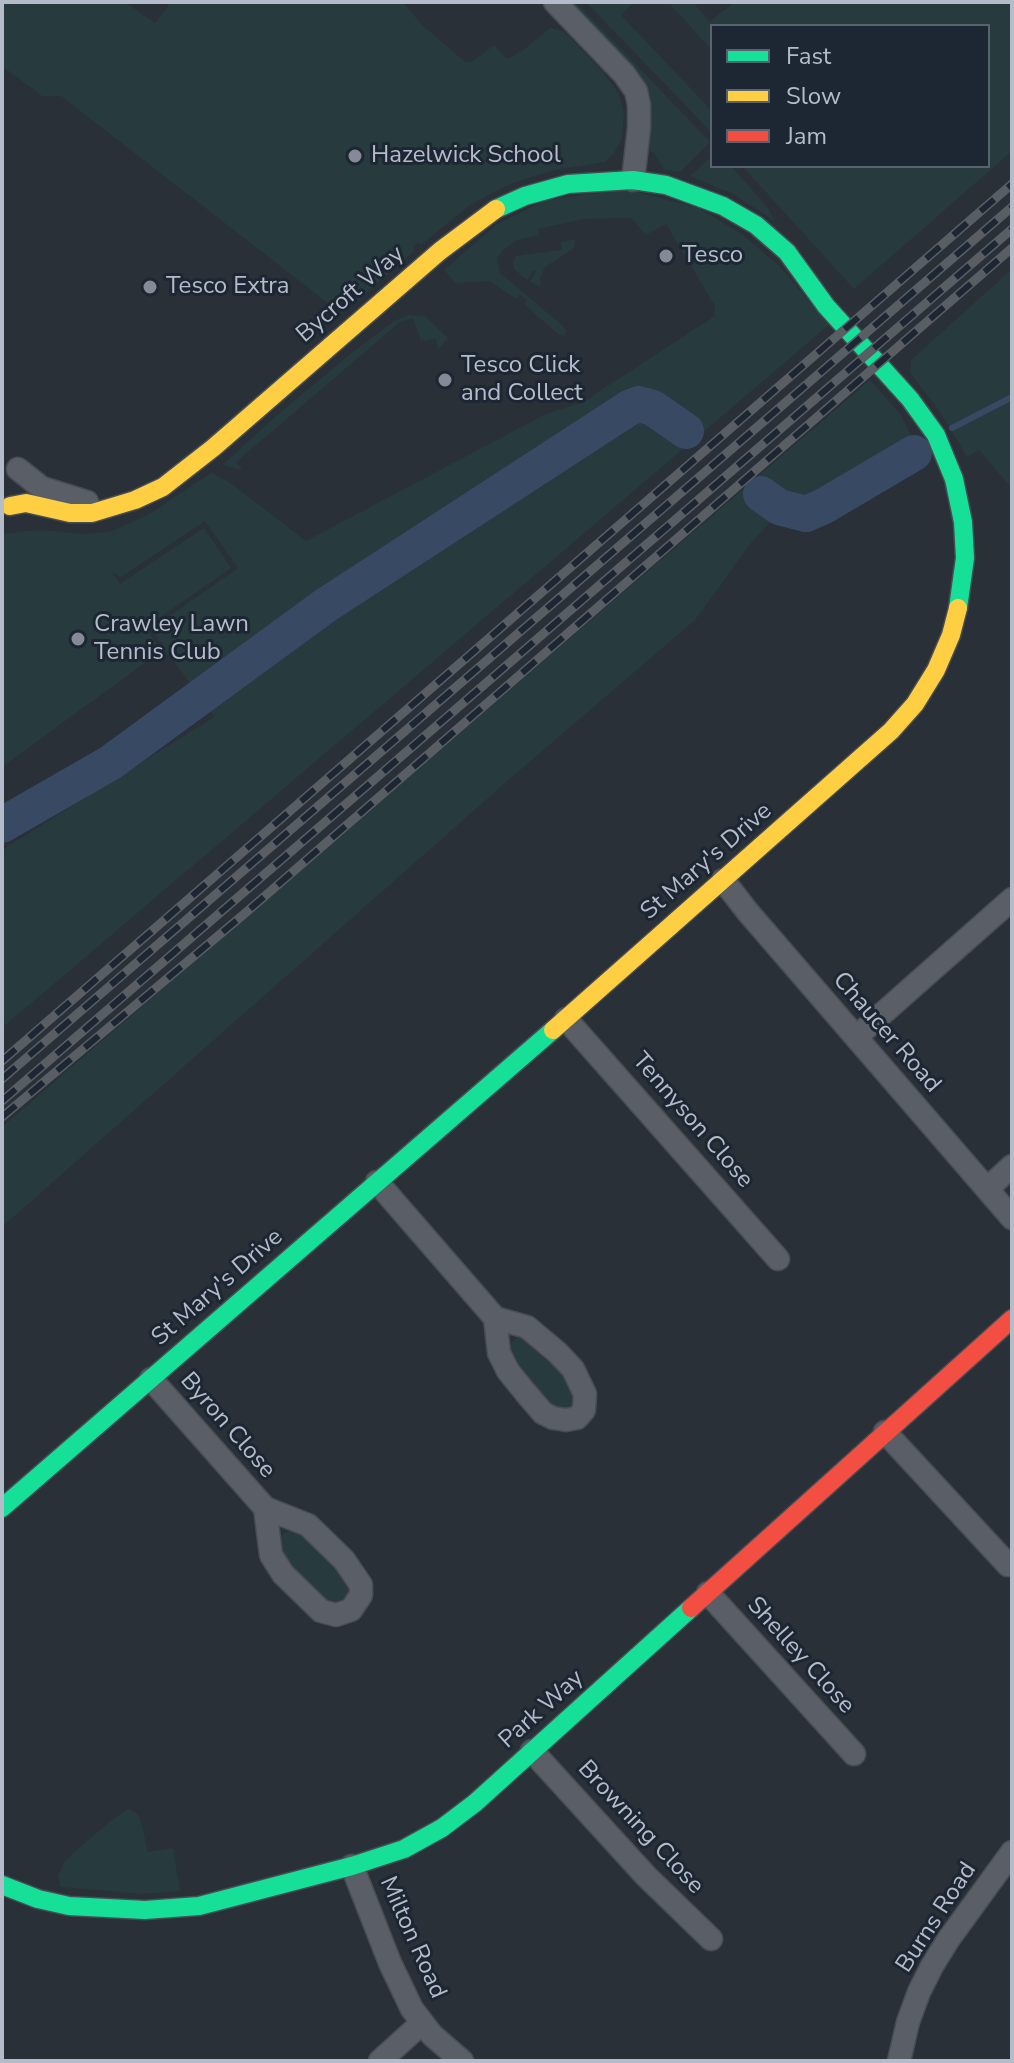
<!DOCTYPE html>
<html>
<head>
<meta charset="utf-8">
<style>
  body { margin:0 }
  #map { position:relative; width:1014px; height:2063px; overflow:hidden; background:#2a3038; font-family:"Nunito Sans",sans-serif }
  canvas { display:block }
  .frame { position:absolute; inset:0; border:4px solid #b4bcc9; pointer-events:none }
  .legend { position:absolute; left:710px; top:24px; width:280px; height:144px; box-sizing:border-box; background:#1d2633; border:2px solid #59626f; margin:0; padding:10px 14px; list-style:none; font-size:24px; color:#b4bcc9 }
  .legend li { display:flex; align-items:center; gap:16px; height:40px }
  .legend b { width:40px; border:2px solid #59626f }
</style>
</head>
<body>
<div id="map">
<canvas width="1014" height="2063"></canvas>
<div class="frame"></div>
<ul class="legend">
<li><b style="height:10px;background:#16e098"></b>Fast</li>
<li><b style="height:10px;background:#ffcf43"></b>Slow</li>
<li><b style="height:10px;background:#f24e42"></b>Jam</li>
</ul>
</div>
<script>
const c = document.querySelector('canvas').getContext('2d');
c.lineJoin = 'round';
function fill(path, color) {
  c.fillStyle = color;
  c.fill(path, 'evenodd');
}
function poly(rows) {
  const path = new Path2D();
  for (const r of rows) {
    path.moveTo(r[0], r[1]);
    for (let i = 2; i < r.length; i += 2) path.lineTo(r[i], r[i + 1]);
  }
  return path;
}
function stroke(path, color, width, dash) {
  c.strokeStyle = color;
  c.lineWidth = width;
  c.lineCap = dash ? 'butt' : 'round';
  c.setLineDash(dash || []);
  c.stroke(path);
}
function write(font, color, halo, rows, align = 'center') {
  c.font = font + ' "Nunito Sans",sans-serif';
  c.lineWidth = 6;
  c.setLineDash([]);
  c.textBaseline = 'middle';
  c.strokeStyle = halo;
  c.fillStyle = color;
  for (const [text, x, y, turn = 0] of rows) {
    c.save();
    c.translate(x, y);
    c.rotate((+turn || 0) * Math.PI / 180);
    c.textAlign = isNaN(turn) ? turn : align;
    if (halo) c.strokeText(text, 0, 0);
    c.fillText(text, 0, 0);
    c.restore();
  }
}
const green = poly([
  [2,2,125,2,155,23,171,2,403,2,421,24,465,62,473,61,494,45,507,59,525,49,550,28,564,31,604,73,619,94,624,114,622,138,614,153,605,162,555,170,534,176,510,184,470,205,421,245,418,242,413,247,415,250,342,314,61,96,42,96,2,66],
  [564,2,576,2,710,142,680,172,664,170,654,153,646,150,648,112],
  [586,2,634,2,621,15,712,111,712,133],
  [668,2,693,2,709,22,735,2,1012,2,1012,151,854,289,742,166,988,166,988,26,712,26,712,50],
  [712,156,712,166,731,166,768,208,775,221,733,194,690,176],
  [626,189,698,208,742,234,780,267,829,325,2,1028,2,850,214,717,151,629,238,568,205,521,121,577,112,573,120,584,204,528,231,568,146,627,161,651,2,767,2,534,39,530,84,534,110,532,151,513,211,473,229,482,306,541,546,414,583,402,715,316,715,306,666,224,646,235,631,218,584,219,538,229,539,235,517,240,503,250,497,259,500,273,562,325,566,330,564,336,558,334,524,304,527,300,520,295,516,299,489,281,455,283,444,270,497,224,546,200],
  [575,239,574,248,545,267,540,278,541,287,530,282,536,271,533,271,527,280,514,269,513,262,516,256,562,250,561,242],
  [1012,269,1012,489,979,450,967,457,939,410,910,373,911,360],
  [409,315,425,316,448,338,438,350,436,339,421,341,413,318,400,322,236,462,243,470,222,465,275,417,354,351,394,321],
  [870,380,901,415,921,457,829,512,805,520,795,529,774,518,750,544,695,620,504,784,2,1227,2,1127],
  [524,1336,533,1339,575,1387,574,1404,566,1410,549,1405,513,1363,508,1346,516,1338],
  [295,1528,301,1530,349,1577,351,1599,330,1606,284,1561,279,1540,283,1534],
  [129,1809,138,1815,141,1822,148,1852,173,1848,180,1891,142,1894,61,1887,58,1876,65,1861,110,1821]
]);
const stream = poly([
  [952,428,1012,397]
]);
const river = poly([
  [761,494,779,507,806,514,824,506,914,453],
  [2,825,110,763,326,605,629,408,639,404,653,408,686,431]
]);
const street = poly([
  [555,2,624,74,636,91,639,105,639,128,633,180],
  [18,469,42,488,87,502],
  [723,880,747,911,1012,1218],
  [566,1019,778,1259],
  [856,1037,1012,899],
  [377,1182,495,1318,527,1327,558,1353,573,1369,585,1394,584,1410,577,1418,566,1420,553,1418,543,1413,525,1392,508,1371,499,1353,495,1318],
  [987,1189,1012,1166],
  [151,1379,265,1508,308,1525,344,1560,361,1585,361,1595,351,1610,336,1615,321,1611,283,1574,271,1555,265,1508],
  [885,1432,1008,1565],
  [708,1593,854,1754],
  [532,1751,646,1876,711,1939],
  [352,1866,390,1963,412,2009,432,2035,462,2061],
  [380,2061,422,2023],
  [899,2061,908,2022,919,1992,932,1966,948,1940,1012,1852]
]);
const fast = poly([
  [496,209,525,196,568,184,633,180,666,185,723,206,756,225,787,252,826,306,910,399,936,435,954,479,963,522,965,558,958,608],
  [2,1508,553,1030],
  [2,1885,38,1899,69,1906,145,1910,199,1906,352,1866,404,1849,442,1828,475,1803,691,1608]
]);
const slow = poly([
  [10,506,26,503,70,513,92,513,135,500,163,487,213,448,440,251,496,209],
  [553,1030,891,731,915,704,936,670,951,635,958,608]
]);
const jam = poly([
  [691,1608,1012,1319]
]);
const rail = poly([
  [2,1061,1012,184],
  [2,1079,1012,207],
  [2,1101,1012,229],
  [2,1117,243,915,1012,248]
]);
const markers = [
  [355,156,8,"#848b96"],
  [666,256,8,"#848b96"],
  [150,287,8,"#848b96"],
  [445,380,8,"#848b96"],
  [78,639,8,"#848b96"]
];
const poiNames = [
  ["Hazelwick School",371,156],
  ["Tesco",682,256],
  ["Tesco Extra",166,287],
  ["Tesco Click",461,366],
  ["and Collect",461,394],
  ["Crawley Lawn",94,625],
  ["Tennis Club",94,653]
];
const streetNames = [
  ["Bycroft Way",351,295,-41],
  ["St Mary's Drive",707,862,-41],
  ["Chaucer Road",886,1033,49],
  ["Tennyson Close",692,1121,49],
  ["St Mary's Drive",218,1288,-41],
  ["Byron Close",227,1426,49],
  ["Shelley Close",800,1656,48],
  ["Park Way",542,1710,-42],
  ["Browning Close",640,1828,47],
  ["Burns Road",937,1918,-57],
  ["Milton Road",412,1938,66]
];
fill(green, '#273a3e');
stroke(stream, '#384963', 6);
stroke(river, '#384963', 36);
stroke(street, '#484c53', 25);
stroke(fast, '#484c53', 21);
stroke(slow, '#484c53', 21);
stroke(jam, '#484c53', 21);
stroke(street, '#5a5e66', 22);
stroke(fast, '#16e098', 18);
stroke(slow, '#ffcf43', 18);
stroke(jam, '#f24e42', 18);
stroke(rail, '#595d64', 9);
stroke(rail, '#1d2633', 6, [18]);
for (const [x, y, r, color] of markers) {
  const dot = new Path2D();
  dot.arc(x, y, r, 0, 2 * Math.PI);
  c.fillStyle = color;
  c.fill(dot);
  stroke(dot, '#1d2633', 3);
}
write('24px', '#b4bcc9', '#1d2633', poiNames, 'left');
write('24px', '#b4bcc9', '#1d2633', streetNames);
</script>
</body>
</html>
